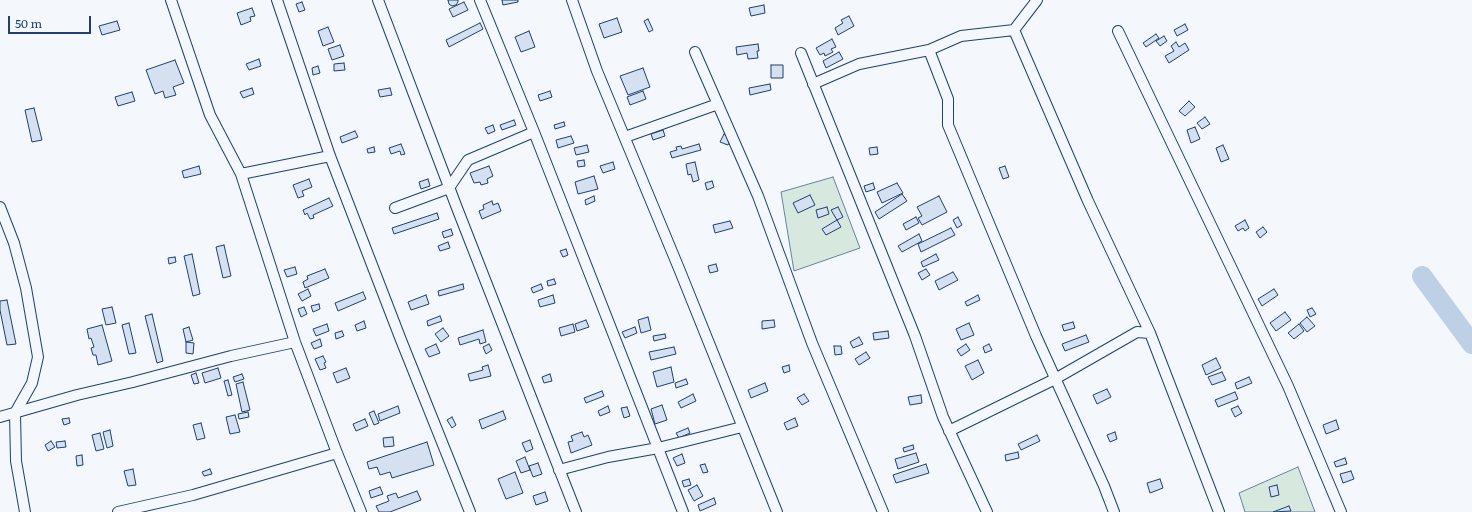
<!DOCTYPE html>
<html>
<head>
<meta charset="utf-8">
<style>
  body { margin:0 }
  #map { position:relative; width:1472px; height:512px; overflow:hidden; background:#f4f7fb; font-family:Literata,serif }
  canvas { display:block }
  .scale { position:absolute; left:8px; top:16px; width:83px; height:18px; box-sizing:border-box; border:2px solid #1d3f73; border-top:0; padding-left:5px; font-size:12px; line-height:14px; white-space:nowrap; color:#1d3f73; -webkit-text-stroke:3px #f4f7fb; paint-order:stroke }
</style>
</head>
<body>
<div id="map">
<canvas width="1472" height="512"></canvas>
<div class="scale">50 m</div>
</div>
<script>
const c = document.querySelector('canvas').getContext('2d');
c.lineJoin = 'round';
function fill(path, color) {
  c.fillStyle = color;
  c.fill(path, 'evenodd');
}
function poly(rows) {
  const path = new Path2D();
  for (const r of rows) {
    path.moveTo(r[0], r[1]);
    for (let i = 2; i < r.length; i += 2) path.lineTo(r[i], r[i + 1]);
  }
  return path;
}
function stroke(path, color, width, dash) {
  c.strokeStyle = color;
  c.lineWidth = width;
  c.lineCap = dash ? 'butt' : 'round';
  c.setLineDash(dash || []);
  c.stroke(path);
}
const green = poly([
  [833,177,860,248,794,271,781,192,833,177],
  [1298,467,1315,512,1245,512,1239,493,1298,467]
]);
const river = poly([
  [1422,276,1472,344]
]);
const building = poly([
  [448,0,458,0,458,2,456,5,452,6,449,4,448,0],
  [502,0,518,0,518,2,503,5,502,0],
  [302,2,305,10,299,12,296,4,302,2],
  [464,2,468,10,453,17,449,9,464,2],
  [764,5,765,13,751,16,749,8,764,5],
  [252,8,255,16,250,17,251,21,241,25,237,13,252,8],
  [849,16,854,26,838,35,835,28,843,23,841,20,849,16],
  [617,18,622,32,604,38,599,24,617,18],
  [648,19,653,30,649,32,644,21,648,19],
  [117,21,120,30,102,35,99,26,117,21],
  [480,23,483,29,449,47,446,40,480,23],
  [1185,24,1188,30,1177,36,1174,30,1185,24],
  [328,27,334,42,323,46,318,31,328,27],
  [529,31,535,47,521,52,515,37,529,31],
  [1156,34,1159,38,1146,47,1143,43,1156,34],
  [1164,36,1167,41,1160,46,1156,41,1164,36],
  [832,39,836,47,831,49,833,52,825,56,824,53,820,55,816,48,832,39],
  [1176,42,1179,47,1185,43,1189,50,1169,63,1165,56,1174,51,1171,46,1176,42],
  [758,44,759,51,757,51,758,58,748,59,747,53,737,55,736,47,758,44],
  [340,45,344,56,332,60,328,49,340,45],
  [839,52,843,59,826,68,823,61,839,52],
  [259,59,261,66,249,70,246,64,259,59],
  [175,60,184,83,173,87,176,95,165,98,163,91,155,94,146,70,175,60],
  [344,63,345,70,334,71,334,64,344,63],
  [771,65,783,65,783,78,771,78,771,65],
  [318,66,320,73,313,75,312,68,318,66],
  [643,68,650,87,628,95,620,76,643,68],
  [770,84,771,90,750,95,749,88,770,84],
  [252,88,254,94,243,98,240,92,252,88],
  [390,88,392,95,380,97,378,90,390,88],
  [550,91,552,97,540,101,538,95,550,91],
  [643,91,646,99,630,105,627,97,643,91],
  [132,92,135,101,118,106,115,97,132,92],
  [1189,101,1195,107,1185,116,1179,111,1189,101],
  [34,108,42,140,32,142,25,110,34,108],
  [1205,117,1210,124,1202,129,1197,123,1205,117],
  [514,120,516,125,502,130,500,125,514,120],
  [564,122,565,126,555,129,554,125,564,122],
  [493,125,495,131,488,134,485,128,493,125],
  [1195,127,1200,139,1191,143,1187,130,1195,127],
  [663,130,665,136,653,140,651,134,663,130],
  [355,131,358,137,342,143,340,137,355,131],
  [724,134,732,138,728,145,720,142,724,134],
  [571,136,574,143,558,148,556,140,571,136],
  [401,144,405,154,401,155,400,151,391,154,389,148,401,144],
  [699,144,701,150,672,158,670,152,677,150,676,147,681,146,682,149,699,144],
  [587,145,589,152,576,155,574,148,587,145],
  [1223,145,1229,159,1221,162,1216,148,1223,145],
  [374,147,375,152,368,153,367,149,374,147],
  [877,147,878,154,870,155,869,148,877,147],
  [584,160,585,166,578,167,577,161,584,160],
  [613,162,615,169,603,173,600,166,613,162],
  [695,162,699,180,693,182,691,174,688,175,686,164,695,162],
  [199,166,201,174,184,178,182,171,199,166],
  [489,166,493,176,487,179,488,183,481,185,480,182,474,183,470,173,489,166],
  [1005,166,1009,177,1003,179,999,168,1005,166],
  [594,176,598,189,578,194,575,182,594,176],
  [309,179,312,187,302,191,304,196,298,198,293,185,309,179],
  [428,179,430,186,421,189,419,182,428,179],
  [712,181,714,187,707,190,705,183,712,181],
  [873,183,875,189,866,192,864,186,873,183],
  [897,183,903,193,882,203,877,192,897,183],
  [902,194,907,201,879,219,875,212,902,194],
  [810,195,815,205,798,213,793,203,810,195],
  [594,196,595,201,586,205,585,200,594,196],
  [939,196,947,212,922,225,918,218,922,216,917,207,939,196],
  [329,198,333,206,313,215,314,218,310,219,307,213,305,215,303,210,329,198],
  [492,201,493,205,498,203,501,211,482,219,479,211,484,209,483,205,492,201],
  [827,207,829,214,818,218,816,210,827,207],
  [838,207,843,217,837,220,831,210,838,207],
  [437,213,439,219,394,234,392,228,437,213],
  [916,217,919,223,906,230,903,224,916,217],
  [958,217,962,225,957,228,953,220,958,217],
  [837,220,841,227,826,235,822,229,837,220],
  [1245,220,1249,228,1245,231,1243,228,1238,231,1235,226,1245,220],
  [730,221,733,228,715,233,713,225,730,221],
  [1263,227,1267,232,1260,238,1256,232,1263,227],
  [951,228,955,235,921,252,918,244,951,228],
  [451,229,453,235,444,238,442,232,451,229],
  [919,234,922,241,902,252,898,246,919,234],
  [448,242,450,248,440,251,438,246,448,242],
  [224,245,231,276,223,278,216,247,224,245],
  [566,249,568,255,563,257,560,251,566,249],
  [192,254,200,294,193,296,184,256,192,254],
  [936,254,939,260,923,267,921,262,936,254],
  [175,257,176,262,169,264,168,258,175,257],
  [716,264,718,271,710,273,708,266,716,264],
  [295,267,297,274,287,277,284,270,295,267],
  [325,269,329,278,305,288,303,282,308,279,307,276,325,269],
  [926,269,930,275,922,280,918,273,926,269],
  [953,272,958,280,939,290,935,281,953,272],
  [554,279,556,284,548,286,547,281,554,279],
  [463,284,464,289,439,296,438,291,463,284],
  [541,284,543,289,533,293,531,288,541,284],
  [308,289,311,296,302,301,298,294,308,289],
  [1274,289,1278,295,1262,306,1258,299,1274,289],
  [363,292,366,299,338,311,335,303,363,292],
  [426,295,429,304,411,310,408,302,426,295],
  [553,295,555,303,540,307,538,300,553,295],
  [978,295,980,300,967,306,965,302,978,295],
  [7,300,16,344,7,345,0,310,0,301,7,300],
  [319,304,320,309,313,312,311,306,319,304],
  [112,307,116,323,106,325,102,309,112,307],
  [304,307,307,314,301,317,298,309,304,307],
  [1312,308,1316,314,1310,317,1307,310,1312,308],
  [1285,312,1291,320,1276,331,1270,323,1285,312],
  [152,314,163,361,157,363,145,316,152,314],
  [440,316,442,321,428,326,427,321,440,316],
  [648,317,651,330,641,333,638,320,648,317],
  [1307,317,1315,326,1307,332,1300,323,1307,317],
  [586,320,589,327,577,331,575,324,586,320],
  [774,320,775,327,762,329,762,321,774,320],
  [364,321,366,328,357,331,355,325,364,321],
  [1073,322,1075,328,1064,331,1062,325,1073,322],
  [129,323,136,353,129,354,122,325,129,323],
  [969,323,974,335,961,340,956,329,969,323],
  [327,324,329,331,316,336,313,329,327,324],
  [573,324,575,332,561,336,559,328,573,324],
  [1299,324,1304,331,1294,339,1288,333,1299,324],
  [102,325,112,361,98,365,96,355,93,355,91,348,94,347,91,338,89,339,87,329,102,325],
  [189,327,193,340,186,342,183,329,189,327],
  [635,327,637,333,625,338,622,332,635,327],
  [443,328,449,336,441,342,435,334,443,328],
  [483,330,486,342,480,344,479,339,460,345,458,338,483,330],
  [342,331,344,336,336,339,335,333,342,331],
  [888,331,889,338,874,340,873,333,888,331],
  [665,334,666,338,654,341,653,336,665,334],
  [1086,335,1089,342,1065,351,1062,344,1086,335],
  [859,337,863,344,853,348,850,342,859,337],
  [320,339,322,346,314,349,311,343,320,339],
  [186,342,194,343,193,354,186,353,186,342],
  [436,344,440,353,429,357,425,349,436,344],
  [489,344,492,350,486,354,483,347,489,344],
  [966,344,970,350,961,356,957,350,966,344],
  [989,344,992,350,985,353,983,347,989,344],
  [834,346,841,346,842,354,835,355,834,346],
  [674,347,676,354,651,360,649,352,674,347],
  [866,352,870,358,859,365,855,359,866,352],
  [323,356,326,362,324,363,326,368,320,370,315,359,323,356],
  [1216,358,1221,368,1206,375,1202,365,1216,358],
  [978,360,984,373,972,380,965,366,978,360],
  [488,365,491,376,470,381,468,374,483,370,482,367,488,365],
  [789,365,790,371,784,373,782,367,789,365],
  [671,367,674,382,657,387,653,372,671,367],
  [218,368,221,378,205,383,202,373,218,368],
  [346,368,350,378,337,383,333,373,346,368],
  [1222,372,1226,380,1212,385,1208,377,1222,372],
  [196,373,199,383,194,384,191,375,196,373],
  [242,374,244,379,235,382,233,377,242,374],
  [550,374,552,381,544,383,542,377,550,374],
  [1249,377,1252,383,1237,389,1235,383,1249,377],
  [686,379,688,384,676,388,675,383,686,379],
  [228,380,232,395,228,396,224,381,228,380],
  [243,382,250,410,242,412,236,384,243,382],
  [765,383,768,391,751,398,748,390,765,383],
  [1107,389,1111,397,1097,404,1093,395,1107,389],
  [602,391,604,396,586,403,584,398,602,391],
  [1235,392,1238,399,1218,407,1215,400,1235,392],
  [693,394,696,401,681,408,678,402,693,394],
  [804,394,809,401,802,405,797,398,804,394],
  [921,395,922,403,910,405,908,397,921,395],
  [662,405,667,420,655,424,651,409,662,405],
  [398,406,400,413,380,421,378,414,398,406],
  [608,406,610,412,600,416,598,411,608,406],
  [1238,406,1242,413,1235,417,1231,409,1238,406],
  [627,407,630,416,624,418,621,408,627,407],
  [374,411,379,423,374,425,369,413,374,411],
  [503,411,506,419,482,429,479,420,503,411],
  [248,412,249,417,239,419,238,414,248,412],
  [235,415,240,432,230,434,226,417,235,415],
  [452,417,456,425,452,428,447,420,452,417],
  [69,418,70,423,64,425,62,419,69,418],
  [795,418,798,426,787,430,784,423,795,418],
  [365,419,368,426,356,431,353,424,365,419],
  [1336,420,1339,429,1326,434,1323,425,1336,420],
  [201,423,205,438,197,440,193,425,201,423],
  [688,428,690,433,679,438,676,433,688,428],
  [110,430,113,446,107,448,103,432,110,430],
  [582,432,584,437,588,435,592,445,571,453,568,442,573,441,571,436,582,432],
  [1115,432,1117,439,1110,442,1107,435,1115,432],
  [100,433,104,449,96,451,92,435,100,433],
  [1037,435,1040,441,1021,450,1018,444,1037,435],
  [393,437,394,446,384,447,383,438,393,437],
  [530,440,533,449,526,452,522,443,530,440],
  [51,441,55,447,48,451,45,445,51,441],
  [65,441,66,447,57,448,56,442,65,441],
  [427,442,434,465,392,478,390,472,380,475,377,467,369,469,367,462,427,442],
  [913,445,914,449,904,452,903,448,913,445],
  [1018,452,1019,458,1006,461,1005,455,1018,452],
  [916,453,919,462,898,469,895,459,916,453],
  [682,454,685,463,677,466,673,458,682,454],
  [82,455,83,465,77,466,76,456,82,455],
  [525,457,530,470,521,473,516,461,525,457],
  [1345,458,1347,464,1336,467,1334,462,1345,458],
  [538,463,542,474,533,477,529,466,538,463],
  [705,464,708,472,703,473,700,465,705,464],
  [926,464,929,473,896,483,893,475,926,464],
  [133,469,136,485,128,486,124,471,133,469],
  [210,469,212,474,204,476,202,472,210,469],
  [1351,471,1354,479,1343,483,1340,474,1351,471],
  [515,472,523,493,506,499,498,479,515,472],
  [689,479,691,485,684,487,682,481,689,479],
  [1160,479,1163,488,1150,493,1147,483,1160,479],
  [697,485,703,496,694,501,688,490,697,485],
  [1277,485,1279,495,1271,497,1269,487,1277,485],
  [380,487,383,494,371,498,369,491,380,487],
  [417,491,421,500,390,512,379,512,376,506,389,501,387,496,396,493,398,498,417,491],
  [545,492,548,501,536,505,533,496,545,492],
  [714,498,716,504,700,511,698,505,714,498],
  [1289,506,1291,511,1273,512,1289,506]
]);
const street = poly([
  [171,0,210,115,241,174,295,342,337,453,361,512],
  [277,0,330,156,401,340,470,512],
  [378,0,457,208,576,512],
  [480,0,534,132,683,512],
  [572,0,597,71,680,271,777,512],
  [1037,0,1014,30,1088,201,1150,333,1219,512],
  [1118,31,1288,386,1341,512],
  [929,50,948,99,948,125,1036,336,1104,486,1114,512],
  [695,52,758,196,812,343,883,512],
  [801,53,915,336,943,417,987,512],
  [813,84,859,64,929,50,961,36,1014,30],
  [625,137,718,104],
  [241,174,330,156],
  [0,207,14,243,26,288,38,357,32,383,15,413,16,461,25,512],
  [395,208,449,188,468,160,534,132],
  [0,417,77,395,133,382,231,356,295,342],
  [949,431,1055,379,1137,332,1150,333],
  [559,470,608,457,658,448,742,427],
  [118,512,193,495,337,453]
]);
fill(green, '#d7e8df');
stroke(green, '#687fa3', 1);
stroke(river, '#bed0e5', 20);
fill(building, '#d5e0f0');
stroke(building, '#1d3f73', 1);
stroke(street, '#1d3f73', 12);
stroke(street, '#f4f7fb', 10);
</script>
</body>
</html>
